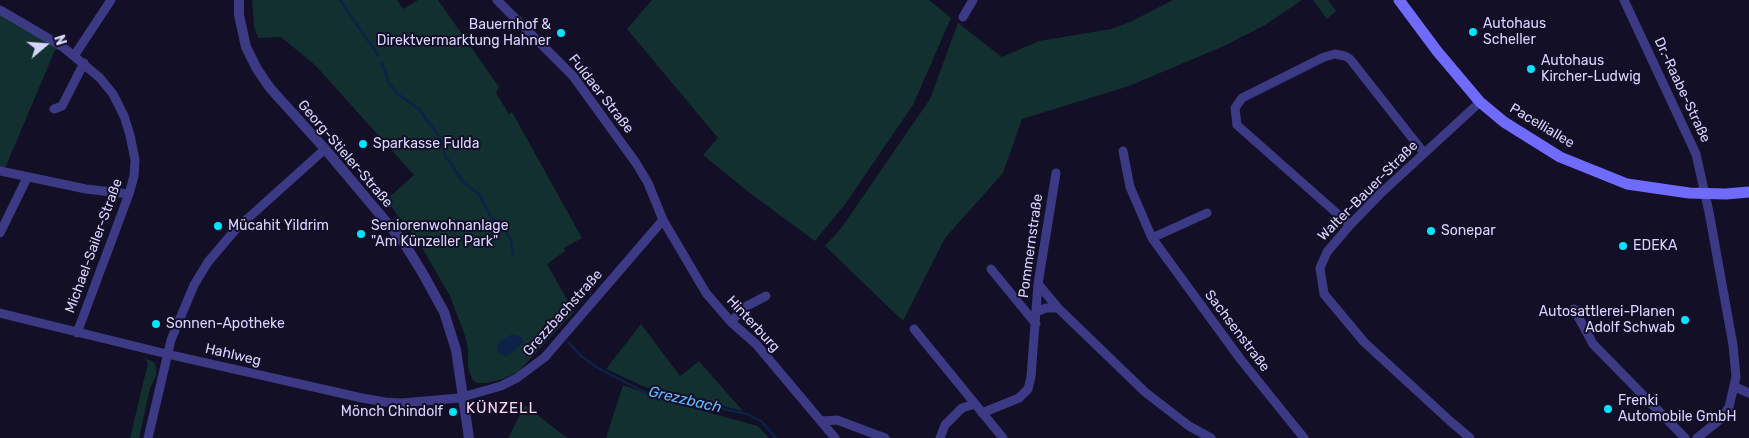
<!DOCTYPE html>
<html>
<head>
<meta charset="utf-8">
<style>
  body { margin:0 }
  #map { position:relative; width:1749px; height:438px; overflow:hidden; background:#130f26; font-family:Rubik,sans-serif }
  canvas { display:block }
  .north { position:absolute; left:20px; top:20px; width:50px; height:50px; -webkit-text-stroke:4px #130f26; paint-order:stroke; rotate:72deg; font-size:14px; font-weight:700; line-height:20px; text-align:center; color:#d9d4ff }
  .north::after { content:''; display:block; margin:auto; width:18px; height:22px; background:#d9d4ff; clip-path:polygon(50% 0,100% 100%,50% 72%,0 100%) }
</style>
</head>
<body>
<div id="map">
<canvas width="1749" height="438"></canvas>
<div class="north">N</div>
</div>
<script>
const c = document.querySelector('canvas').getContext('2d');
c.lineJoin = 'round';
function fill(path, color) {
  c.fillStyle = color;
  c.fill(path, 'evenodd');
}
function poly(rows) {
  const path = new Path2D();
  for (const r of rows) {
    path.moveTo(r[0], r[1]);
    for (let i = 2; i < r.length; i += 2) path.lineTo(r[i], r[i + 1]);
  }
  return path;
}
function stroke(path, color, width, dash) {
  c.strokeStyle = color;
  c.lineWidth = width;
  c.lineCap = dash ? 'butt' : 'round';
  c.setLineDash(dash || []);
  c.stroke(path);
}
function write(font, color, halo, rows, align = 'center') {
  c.font = font + ' Rubik,sans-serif';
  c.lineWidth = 4;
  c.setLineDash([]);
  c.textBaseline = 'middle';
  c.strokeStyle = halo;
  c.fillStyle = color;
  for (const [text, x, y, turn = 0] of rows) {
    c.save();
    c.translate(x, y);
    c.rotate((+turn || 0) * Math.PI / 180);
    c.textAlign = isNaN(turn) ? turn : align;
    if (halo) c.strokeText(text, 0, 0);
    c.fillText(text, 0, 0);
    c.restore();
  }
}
const green = poly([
  [252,0,397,0,403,9,418,0,438,0,499,87,496,93,509,114,512,112,582,238,564,248,565,251,547,264,574,312,518,372,503,379,487,383,477,383,473,381,468,368,468,349,465,336,450,296,420,244,386,200,414,175,316,66,281,37,258,38,254,26],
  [652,0,929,0,951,18,913,105,846,203,815,241,751,194,703,155,718,138,627,29],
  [1173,0,1302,0,1265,25,1224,46,1129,86,1022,119,1003,173,945,238,903,321,825,246,842,227,930,99,958,23,1002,57,1039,41,1111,29,1130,22],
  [1313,0,1328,0,1336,11,1327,19],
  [0,10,63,47,55,50,3,173,0,172],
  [641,324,680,376,699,361,743,411,645,387,606,369],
  [144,358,154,362,156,367,156,376,150,388,139,438,130,438,148,363],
  [623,385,670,402,758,426,769,438,606,438],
  [525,405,558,431,568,438,508,438]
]);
const water = poly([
  [514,334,521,337,524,342,506,357,497,351,497,345,508,336]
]);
const stream = poly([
  [340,0,378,55],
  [382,63,389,83,398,94,419,109,443,142,445,155,464,183,479,194,491,217,502,226,511,240,513,254],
  [569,343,581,356,598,368,644,392,747,414,761,421,776,438]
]);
const minor = poly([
  [497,0,573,76,636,163,648,183,663,220,706,293,731,322,756,344,835,438],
  [1624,0,1696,154,1709,212,1733,345,1736,377,1729,407,1722,418,1697,438],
  [0,10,63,47,100,78,113,94,124,116,130,135,135,160,134,176,129,194,77,333],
  [963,17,973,0],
  [74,56,111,0],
  [54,109,62,106,84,63],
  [1123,151,1130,187,1152,238,1241,360,1304,438],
  [0,171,86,189,129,194],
  [1350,225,1237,125,1235,108,1242,98,1324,57,1335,54,1345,56,1350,59,1424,153],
  [0,233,27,178],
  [1152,238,1207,213],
  [991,269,1036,324],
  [1038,284,1058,308,1145,392,1189,426,1211,438],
  [1574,309,1593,344,1685,438],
  [1036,312,1046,308,1058,308],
  [0,313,167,354,362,398,385,402,402,403,459,398,501,386,517,378,545,357,663,220],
  [731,322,745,307,766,296],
  [914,329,1003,438],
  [1735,387,1749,393],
  [982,413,1019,398,1028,389,1031,377,1038,284,1056,173],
  [821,421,837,420,885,438],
  [148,438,171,340,194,285,208,262,236,229,325,149],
  [940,438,945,425,962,408,975,404],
  [1470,438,1450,421,1364,342,1324,294,1320,268,1327,252,1350,225,1380,194,1480,102]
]);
const tertiary = poly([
  [239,0,239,15,246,47,257,69,270,88,325,149,404,243,422,272,444,312,456,350,469,438]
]);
const secondary = poly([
  [1399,0,1437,51,1480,102,1504,122,1560,157,1627,184,1689,193,1726,194,1749,192]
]);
const markers = [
  [1473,32,5,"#00e5ff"],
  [561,33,5,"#00e5ff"],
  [1531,69,5,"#00e5ff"],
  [363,144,5,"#00e5ff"],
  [218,226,5,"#00e5ff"],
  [1431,231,5,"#00e5ff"],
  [361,234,5,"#00e5ff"],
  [1623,246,5,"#00e5ff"],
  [1685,320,5,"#00e5ff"],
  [156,324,5,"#00e5ff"],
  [1608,409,5,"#00e5ff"],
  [453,412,5,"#00e5ff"]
];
const poiNames = [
  ["Autohaus",1483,24],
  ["Scheller",1483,40],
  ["Bauernhof &",551,25,"right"],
  ["Direktvermarktung Hahner",551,41,"right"],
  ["Autohaus",1541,61],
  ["Kircher-Ludwig",1541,77],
  ["Sparkasse Fulda",373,144],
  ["Mücahit Yildrim",228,226],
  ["Seniorenwohnanlage",371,226],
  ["\"Am Künzeller Park\"",371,242],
  ["Sonepar",1441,231],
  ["EDEKA",1633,246],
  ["Autosattlerei-Planen",1675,312,"right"],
  ["Adolf Schwab",1675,328,"right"],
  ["Sonnen-Apotheke",166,324],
  ["Frenki",1618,401],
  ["Automobile GmbH",1618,417],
  ["Mönch Chindolf",443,412,"right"]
];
const streetNames = [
  ["Dr.-Raabe-Straße",1682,90,65],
  ["Fuldaer Straße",601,94,52],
  ["Pacelliallee",1542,126,31],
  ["Georg-Stieler-Straße",345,154,49],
  ["Walter-Bauer-Straße",1368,191,-45],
  ["Michael-Sailer-Straße",94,246,-70],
  ["Pommernstraße",1031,246,-82],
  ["Grezzbachstraße",563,313,-48],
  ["Hinterburg",753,324,47],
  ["Sachsenstraße",1237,331,53],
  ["Hahlweg",233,355,13]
];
const waterNames = [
  ["Grezzbach",685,400,13]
];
const neighbourhoodNames = [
  ["KÜNZELL",502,409]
];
fill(green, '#12302f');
fill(water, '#0c2248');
stroke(stream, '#0c2248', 2.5);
stroke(minor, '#3d3a85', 9);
stroke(tertiary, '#3d3a85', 10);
stroke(secondary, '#6f6bff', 11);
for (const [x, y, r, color] of markers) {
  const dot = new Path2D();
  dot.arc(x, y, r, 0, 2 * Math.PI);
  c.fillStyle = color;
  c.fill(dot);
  stroke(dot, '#130f26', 2);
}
write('14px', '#d9d4ff', '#130f26', poiNames, 'left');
write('14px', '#d9d4ff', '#130f26', streetNames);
write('italic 15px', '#62b6ff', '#130f26', waterNames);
c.letterSpacing = '1px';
write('15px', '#ffd6f0', '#130f26', neighbourhoodNames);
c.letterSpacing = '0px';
</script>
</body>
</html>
